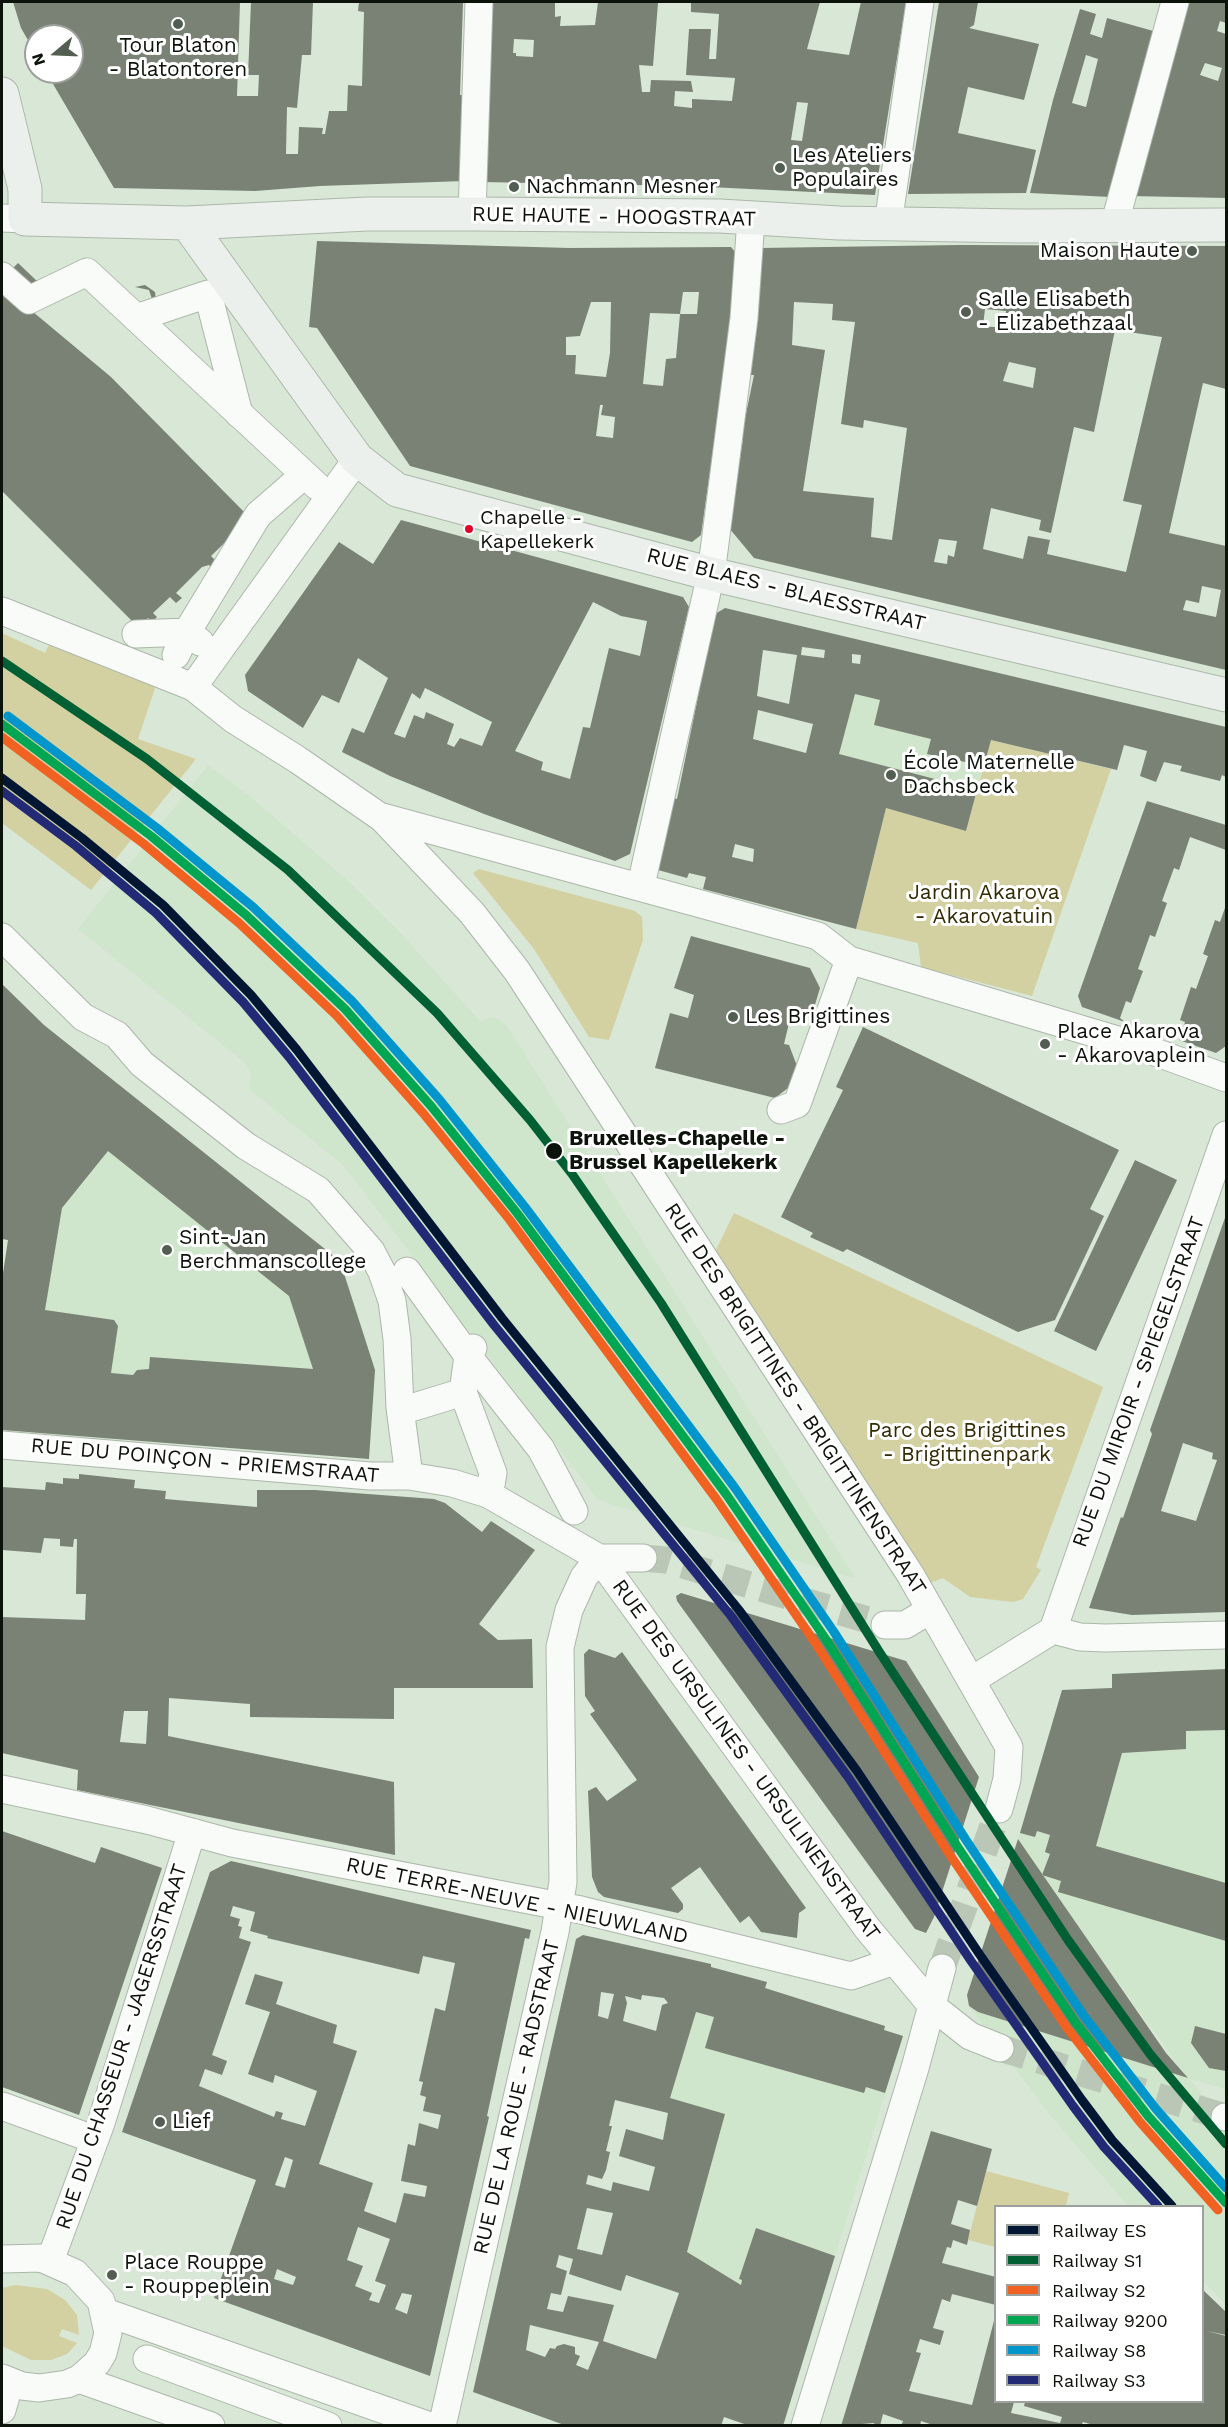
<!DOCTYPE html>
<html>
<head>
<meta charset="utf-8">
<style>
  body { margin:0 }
  #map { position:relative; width:1228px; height:2427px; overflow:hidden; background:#d9e7d6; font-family:"Work Sans",sans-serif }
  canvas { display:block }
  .frame { position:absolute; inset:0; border:3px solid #0b130a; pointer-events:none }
  .legend { position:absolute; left:994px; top:2205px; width:210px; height:198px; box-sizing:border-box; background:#fff; border:2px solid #9da19d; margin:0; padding:8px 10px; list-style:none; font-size:18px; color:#0b130a }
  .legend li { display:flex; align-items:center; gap:12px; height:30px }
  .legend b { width:30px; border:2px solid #9da19d }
  .north { position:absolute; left:24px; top:24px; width:60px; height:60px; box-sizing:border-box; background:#fff; border:2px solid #9da19d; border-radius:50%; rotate:251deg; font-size:16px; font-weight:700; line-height:24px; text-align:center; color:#0b130a }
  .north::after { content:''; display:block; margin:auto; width:21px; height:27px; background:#535d51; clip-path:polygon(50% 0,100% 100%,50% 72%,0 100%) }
</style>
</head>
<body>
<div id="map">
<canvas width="1228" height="2427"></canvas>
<div class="frame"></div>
<ul class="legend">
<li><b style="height:8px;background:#011633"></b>Railway ES</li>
<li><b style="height:8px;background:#005f33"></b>Railway S1</li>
<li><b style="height:8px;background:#f16122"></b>Railway S2</li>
<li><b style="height:8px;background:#00a651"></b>Railway 9200</li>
<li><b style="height:8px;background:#0096cb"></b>Railway S8</li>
<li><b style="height:8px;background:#222975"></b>Railway S3</li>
</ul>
<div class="north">N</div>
</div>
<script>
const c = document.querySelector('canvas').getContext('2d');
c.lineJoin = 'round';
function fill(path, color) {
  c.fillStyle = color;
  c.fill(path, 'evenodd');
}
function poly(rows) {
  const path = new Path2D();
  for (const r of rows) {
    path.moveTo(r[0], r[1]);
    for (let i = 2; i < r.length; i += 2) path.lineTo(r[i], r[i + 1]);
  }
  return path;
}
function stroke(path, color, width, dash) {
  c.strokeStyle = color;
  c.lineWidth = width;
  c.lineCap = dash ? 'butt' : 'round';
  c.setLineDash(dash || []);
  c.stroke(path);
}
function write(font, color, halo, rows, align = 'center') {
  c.font = font + ' "Work Sans",sans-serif';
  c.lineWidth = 6;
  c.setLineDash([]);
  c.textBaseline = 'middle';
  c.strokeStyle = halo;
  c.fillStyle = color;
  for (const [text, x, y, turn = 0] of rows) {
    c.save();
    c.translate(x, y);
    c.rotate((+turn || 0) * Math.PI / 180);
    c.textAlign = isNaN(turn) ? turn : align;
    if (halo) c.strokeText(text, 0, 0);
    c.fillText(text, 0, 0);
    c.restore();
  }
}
const built = poly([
  [951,662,928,754,984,766,966,831,887,808,863,902,774,884,821,693,853,701,855,694],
  [208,765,250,796,348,881,396,928,481,1022,490,1017,498,1019,507,1026,856,1579,598,1500,343,1165,249,1089,251,1072,244,1062,78,929],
  [44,1025,340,1261,375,1370,369,1459,2,1430,2,1280,7,1241,3,1239],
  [1226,1669,1226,2089,1189,2079,1226,2119,1226,2304,1203,2281,1202,2206,1128,2206,1046,2110,970,2007,978,2012,1187,2077,1079,1929,1018,1839,1062,1690,1112,1688,1112,1674],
  [710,1963,711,1967,767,1982,766,1988,885,2026,884,2030,903,2036,835,2256,756,2229,732,2313,626,2275,663,2140,670,2098]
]);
const green = poly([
  [2,633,45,653,49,645,156,685,138,739,196,759,91,890,2,823],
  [991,740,1111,769,1032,996,921,967,918,943,856,929,886,808,966,831],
  [479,869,635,911,642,917,643,940,609,1040,589,1037,534,949,473,873],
  [734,1213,1103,1387,1036,1567,1041,1570,1023,1599,1013,1602,970,1597,943,1578,930,1583,714,1254],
  [986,2171,1069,2193,1066,2206,996,2206,995,2247,968,2240],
  [16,2285,47,2289,65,2300,77,2315,79,2335,62,2329,59,2336,77,2343,67,2354,51,2360,31,2360,2,2346,2,2288]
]);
const building = poly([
  [13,2,240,2,237,96,258,96,259,75,248,75,251,2,313,2,311,55,302,55,297,108,287,107,286,154,298,154,299,127,323,128,322,134,325,134,329,111,347,111,348,85,362,86,364,12,358,11,359,2,463,2,460,95,466,95,464,181,320,186,255,191,114,188,46,72,72,72,72,36,36,36,36,54,21,28],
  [489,2,555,2,555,17,561,16,560,26,595,25,598,2,658,3,653,66,639,65,642,92,650,92,651,80,691,81,693,92,675,91,674,106,692,108,692,99,732,101,735,78,686,75,689,29,711,29,709,59,716,59,719,14,691,12,691,2,820,2,807,49,849,55,861,2,906,2,875,195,688,186,482,182],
  [514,39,534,40,533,57,516,56,516,53,513,53],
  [797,102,808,103,802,141,791,140],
  [939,2,978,2,974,25,969,28,1039,44,1024,100,968,87,958,133,1036,150,1026,193,908,194],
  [1184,2,1226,2,1226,23,1220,21,1217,31,1226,34,1226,198,1130,196],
  [1205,63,1222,68,1218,81,1200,75],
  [1080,9,1096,14,1090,34,1102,38,1107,18,1157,32,1111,197,1030,193,1053,100],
  [1086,55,1098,59,1086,107,1072,103],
  [317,241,570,248,731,247,736,253,730,330,701,535,692,542,410,466,317,328,309,327],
  [683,292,699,292,697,314,680,314],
  [591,302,611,302,610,353,606,377,575,374,576,355,566,355,566,337,580,336],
  [650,313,680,314,676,358,666,359,663,386,643,384],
  [600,405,603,405,601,415,615,417,613,438,596,436],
  [958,245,1226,246,1226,389,1203,383,1169,533,1226,546,1226,670,754,558,729,528,743,439,741,438,754,375,750,375,760,248],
  [794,302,833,304,832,320,855,322,841,424,863,428,864,420,907,428,892,540,871,537,874,498,803,491,825,350,792,345],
  [985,309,1006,311,1004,328,983,326],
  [1115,330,1162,337,1123,501,1142,505,1126,572,1047,554,1050,540,1028,536,1023,559,983,549,991,508,1041,520,1039,530,1051,533,1074,427,1094,432],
  [1009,362,1036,368,1033,388,1003,381],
  [939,539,957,541,954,557,948,555,947,564,934,562],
  [1202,586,1221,590,1216,617,1183,610,1186,600,1199,603],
  [18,263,38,282,28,293,8,273],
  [145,285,155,292,156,300,153,302,149,290,135,287],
  [2,286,111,377,250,518,211,556,218,563,212,568,209,565,202,567,176,593,182,598,176,603,170,597,153,613,157,617,152,622,148,618,138,627,2,491],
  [401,520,683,597,689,607,630,854,615,861,484,814,390,776,342,752,352,728,364,733,388,678,358,658,339,703,322,695,303,728,248,691,245,675,339,542,373,564],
  [593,602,621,616,647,621,640,656,609,648,590,728,583,727,570,779,541,770,543,762,515,751],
  [425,688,492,722,482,746,460,738,454,747,447,744,454,724,426,712,424,719,414,715,405,738,394,734,412,693,420,699],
  [725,608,1226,727,1226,777,1222,775,1220,781,1180,771,1182,766,1164,762,1156,782,1140,776,1147,751,1124,745,1117,770,991,740,984,766,927,754,931,739,874,725,880,700,855,694,839,754,977,790,966,831,886,808,856,929,703,889,706,877,689,873,687,878,658,870,673,798,677,799,715,614],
  [802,647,825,650,824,658,801,655],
  [763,650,797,655,789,704,757,696],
  [852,654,861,655,860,664,852,663],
  [758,710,813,724,806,753,753,739],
  [735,844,754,849,753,862,732,857],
  [1147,801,1226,825,1226,850,1190,837,1179,870,1174,868,1162,901,1167,903,1155,937,1150,935,1138,969,1143,971,1131,1003,1126,1001,1120,1018,1125,1022,1082,1007,1078,996],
  [1226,905,1226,1046,1216,1053,1179,1040,1185,1022,1180,1020,1191,987,1196,989,1208,956,1203,954,1215,920,1220,922],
  [691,936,810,968,820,988,814,1008,797,1020,790,1019,784,1044,789,1045,797,1066,792,1085,775,1098,655,1068,670,1013,688,1018,694,995,674,988],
  [2,984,44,1025,340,1261,375,1370,369,1459,2,1430,2,1280,8,1240,2,1239],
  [108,1151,289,1296,313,1369,150,1357,149,1369,137,1370,133,1375,111,1373,118,1326,114,1320,45,1310,62,1208],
  [863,1027,1119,1150,1090,1209,1104,1216,1055,1320,1018,1332,847,1249,843,1252,810,1237,813,1233,781,1217,843,1090,836,1087],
  [1135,1160,1177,1180,1096,1351,1054,1331],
  [1226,1215,1226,1612,1132,1615,1089,1608,1121,1517,1123,1518,1152,1434,1150,1430],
  [1183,1443,1213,1453,1212,1459,1217,1460,1196,1521,1161,1511],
  [79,1474,135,1480,134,1488,166,1491,165,1499,257,1507,257,1490,315,1490,434,1499,445,1503,482,1532,491,1521,535,1550,479,1624,498,1640,532,1639,533,1688,394,1688,394,1719,250,1717,250,1704,169,1698,168,1736,394,1782,395,1855,77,1790,78,1770,2,1753,2,1617,85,1620,86,1594,76,1594,77,1539,74,1539,73,1547,60,1546,60,1539,44,1538,41,1553,2,1550,2,1487,45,1490,46,1482,63,1484,63,1478,79,1479],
  [124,1711,148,1711,146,1744,120,1742],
  [681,1593,906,1661,979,1777,934,1917,926,1933,915,1929,677,1601,676,1596],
  [589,1649,615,1658,622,1652,806,1908,799,1913,797,1938,761,1932,749,1916,740,1923,700,1867,671,1888,683,1904,683,1909,678,1913,604,1897,598,1892,592,1877,588,1791,596,1787,607,1801,637,1780,590,1714,595,1711,585,1696,584,1654],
  [1226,1669,1226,1730,1186,1731,1186,1749,1122,1753,1096,1846,1226,1883,1226,1941,1058,1892,1061,1881,1042,1875,1050,1854,1045,1852,1050,1835,1037,1831,1035,1837,1020,1833,1062,1690,1112,1688,1112,1674],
  [2,1831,95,1863,101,1847,162,1868,79,2115,2,2087],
  [1018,1839,1166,2053,1188,2078,978,2012,969,2006,967,1995],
  [231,1861,531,1930,529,1939,525,1938,487,2116,489,2117,430,2376,214,2298,256,2180,122,2132,210,1872],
  [233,1906,255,1912,250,1931,268,1936,267,1938,419,1974,423,1956,455,1963,445,2011,435,2008,419,2081,423,2082,420,2095,426,2097,423,2111,441,2115,438,2129,419,2123,415,2146,408,2144,401,2181,427,2186,425,2197,404,2193,396,2223,364,2211,373,2183,319,2164,357,2051,333,2043,337,2025,276,2004,283,1982,255,1974,245,2004,270,2012,248,2074,273,2083,275,2075,317,2091,305,2126,281,2119,283,2113,276,2111,274,2117,199,2086,205,2069,222,2075,227,2061,212,2055,251,1942,239,1938,242,1927,238,1926,240,1919,230,1916],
  [285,2157,293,2160,285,2188,275,2185],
  [358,2227,390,2239,375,2281,386,2285,379,2303,369,2300,372,2293,355,2286,363,2266,347,2260],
  [277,2269,296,2277,293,2285,274,2279],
  [402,2293,412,2295,407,2314,395,2309],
  [583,1935,711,1964,711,1967,767,1982,765,1988,885,2026,884,2030,903,2036,885,2093,866,2087,864,2093,705,2048,714,2017,696,2012,670,2098,725,2114,687,2252,741,2285,742,2280,739,2279,756,2228,835,2256,783,2426,750,2426,724,2417,721,2426,567,2426,473,2392,576,1939],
  [601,1992,614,1994,608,2019,598,2016],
  [642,1995,664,1998,668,2003,662,2005,656,2031,623,2021,627,2003,625,1996,641,2000],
  [615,2100,668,2113,663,2140,626,2129,619,2156,655,2167,649,2191,613,2182,611,2191,586,2184,588,2175,602,2179,606,2170,610,2152,606,2151,612,2126,609,2126],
  [587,2208,613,2213,602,2255,577,2249],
  [559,2255,573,2259,569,2274,621,2291,626,2275,679,2293,656,2359,603,2341,614,2305,568,2296,563,2312,547,2309,551,2293,561,2295,567,2271,556,2267],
  [530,2325,599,2342,588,2370,576,2365,580,2356,575,2354,575,2347,564,2344,557,2346,555,2349,550,2348,545,2357,526,2350],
  [1195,2026,1226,2034,1226,2071,1209,2068,1191,2043],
  [931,2131,992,2149,977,2206,958,2200,951,2224,970,2230,967,2245,953,2240,951,2248,947,2247,942,2263,996,2277,996,2305,952,2294,950,2302,942,2299,933,2328,944,2331,940,2345,920,2339,916,2352,921,2353,909,2391,972,2405,995,2317,996,2402,1014,2402,1011,2413,1060,2423,1062,2417,1024,2406,1025,2402,1203,2402,1203,2290,1226,2312,1226,2335,1207,2331,1226,2336,1226,2426,1097,2426,1083,2422,1081,2426,936,2426,921,2421,920,2426,901,2426,903,2421,883,2414,880,2426,873,2423,841,2426]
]);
const streetTunnel = poly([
  [643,1558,666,1560,885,1625],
  [942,1968,999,1809],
  [1000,2048,1225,2117]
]);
const street = poly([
  [472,214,479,2],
  [2,218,25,219],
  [888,224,920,2],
  [1114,226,1175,2],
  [2,276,29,300,87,272,317,486],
  [136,318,208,294,239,414],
  [2,611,193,687,233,719,298,760,379,816,818,936,849,960,1144,1048,1226,1078],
  [136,634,187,632,200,642],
  [176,655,187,632,258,515,304,475],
  [193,687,357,459],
  [382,818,472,913,517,971,910,1574,1009,1747,1007,1779,999,1809],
  [641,885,711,574,744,318,751,219],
  [2,937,83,1017,117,1035,142,1064,246,1146,318,1190,371,1251,382,1272,392,1301,397,1339,400,1408,409,1476],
  [781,1110,797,1104,849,960],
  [407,1271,468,1356,541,1449,574,1511],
  [463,1392,493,1473,491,1485],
  [414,1407,463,1392,468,1356,473,1348],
  [2,1445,370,1476,409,1476,452,1483,488,1494,599,1558,867,1928,932,2006,970,2036,1000,2048],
  [599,1558,643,1558],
  [885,1625,905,1625,930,1610],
  [1053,1630,1226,1135],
  [972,1680,1053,1630,1080,1637,1105,1638,1226,1635],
  [2,1789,147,1820,232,1843,581,1910,851,1976,894,1961],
  [2,2106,93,2139],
  [1225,2117,1226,2117],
  [2,2259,41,2258,75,2273,101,2301,108,2333,103,2353,97,2363,79,2379,67,2384,39,2388,22,2386,2,2378],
  [50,2261,101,2123,192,1832],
  [105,2312,430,2426],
  [147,2359,328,2426],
  [79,2379,211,2426],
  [2,2410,10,2382],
  [442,2426,555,1932,563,1882,560,1647,569,1610,584,1577,599,1558],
  [805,2426,915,2068,942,1968]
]);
const secondary = poly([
  [2,94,25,189,25,219,187,223,367,214,472,214,720,216,839,223,1021,226,1226,225],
  [187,223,357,459,397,490,711,574,1226,695]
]);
const rail1 = poly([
  [2,778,82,838,163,905,251,995,297,1050,502,1318,739,1610,857,1771,980,1955,1082,2100,1112,2140,1172,2206]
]);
const rail2 = poly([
  [2,661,147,759,288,870,437,1013,530,1120,572,1174,661,1303,880,1653,1068,1940,1150,2054,1226,2144]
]);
const rail3 = poly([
  [2,737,144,844,239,923,337,1016,423,1113,509,1219,717,1500,816,1644,948,1852,1067,2028,1140,2122,1218,2210]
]);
const rail4 = poly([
  [2,724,151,836,246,915,345,1009,431,1106,517,1213,726,1494,825,1638,957,1846,1075,2022,1148,2116,1226,2203]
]);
const rail5 = poly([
  [8,716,157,828,253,907,352,1001,439,1099,525,1207,735,1488,834,1632,966,1840,1084,2016,1156,2109,1226,2188]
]);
const rail6 = poly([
  [2,791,76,846,156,913,243,1002,289,1057,494,1325,731,1616,848,1777,971,1961,1073,2106,1104,2147,1158,2206]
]);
const markers = [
  [178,24,6,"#535d51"],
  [780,168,6,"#535d51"],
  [514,187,6,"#535d51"],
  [1192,251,6,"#535d51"],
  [966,312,6,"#535d51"],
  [469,529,5,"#e4002b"],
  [891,775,6,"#535d51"],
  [733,1017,6,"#535d51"],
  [1045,1044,6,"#535d51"],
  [554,1151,9,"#0b130a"],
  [167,1250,6,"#535d51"],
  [160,2122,6,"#535d51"],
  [112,2275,6,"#535d51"]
];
const busNames = [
  ["Chapelle -",480,518],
  ["Kapellekerk",480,542]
];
const poiNames = [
  ["Tour Blaton",178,46,"center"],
  ["- Blatontoren",178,70,"center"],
  ["Les Ateliers",792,156],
  ["Populaires",792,180],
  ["Nachmann Mesner",526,187],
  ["Maison Haute",1180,251,"right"],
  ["Salle Elisabeth",978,300],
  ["- Elizabethzaal",978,324],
  ["École Maternelle",903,763],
  ["Dachsbeck",903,787],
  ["Les Brigittines",745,1017],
  ["Place Akarova",1057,1032],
  ["- Akarovaplein",1057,1056],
  ["Sint-Jan",179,1238],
  ["Berchmanscollege",179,1262],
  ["Lief",172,2122],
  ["Place Rouppe",124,2263],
  ["- Rouppeplein",124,2287]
];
const streetNames = [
  ["RUE HAUTE - HOOGSTRAAT",614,217,1],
  ["RUE BLAES - BLAESSTRAAT",786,590,14],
  ["RUE DU MIROIR - SPIEGELSTRAAT",1139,1382,-70],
  ["RUE DES BRIGITTINES - BRIGITTINENSTRAAT",795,1399,57],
  ["RUE DU POINÇON - PRIEMSTRAAT",205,1461,5],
  ["RUE DES URSULINES - URSULINENSTRAAT",746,1760,54],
  ["RUE TERRE-NEUVE - NIEUWLAND",517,1901,12],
  ["RUE DU CHASSEUR - JAGERSSTRAAT",122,2047,-72],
  ["RUE DE LA ROUE - RADSTRAAT",517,2097,-77]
];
const parkNames = [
  ["Jardin Akarova",984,893],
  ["- Akarovatuin",984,917],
  ["Parc des Brigittines",967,1431],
  ["- Brigittinenpark",967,1455]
];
const stopNames = [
  ["Bruxelles-Chapelle -",569,1139],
  ["Brussel Kapellekerk",569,1163]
];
fill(built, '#d0e6cc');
fill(green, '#d3d0a1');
fill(building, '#7a8275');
stroke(streetTunnel, '#bac7b7', 27, [27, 14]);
stroke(street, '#acb7aa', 29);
stroke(secondary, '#acb7aa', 35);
stroke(street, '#f9fbf9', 27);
stroke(secondary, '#ebf0ec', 33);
stroke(rail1, '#011633', 9);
stroke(rail2, '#005f33', 9);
stroke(rail3, '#f16122', 9);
stroke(rail4, '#00a651', 9);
stroke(rail5, '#0096cb', 9);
stroke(rail6, '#222975', 9);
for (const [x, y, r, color] of markers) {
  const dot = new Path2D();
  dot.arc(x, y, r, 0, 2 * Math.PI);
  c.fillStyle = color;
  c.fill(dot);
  stroke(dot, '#fff', 2);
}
write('20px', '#0b130a', '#fff', busNames, 'left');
write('21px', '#0b130a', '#fff', poiNames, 'left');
write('21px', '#0b130a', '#fff', streetNames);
write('21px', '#332b04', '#fff', parkNames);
write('bold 21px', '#0b130a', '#fff', stopNames, 'left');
</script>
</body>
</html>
